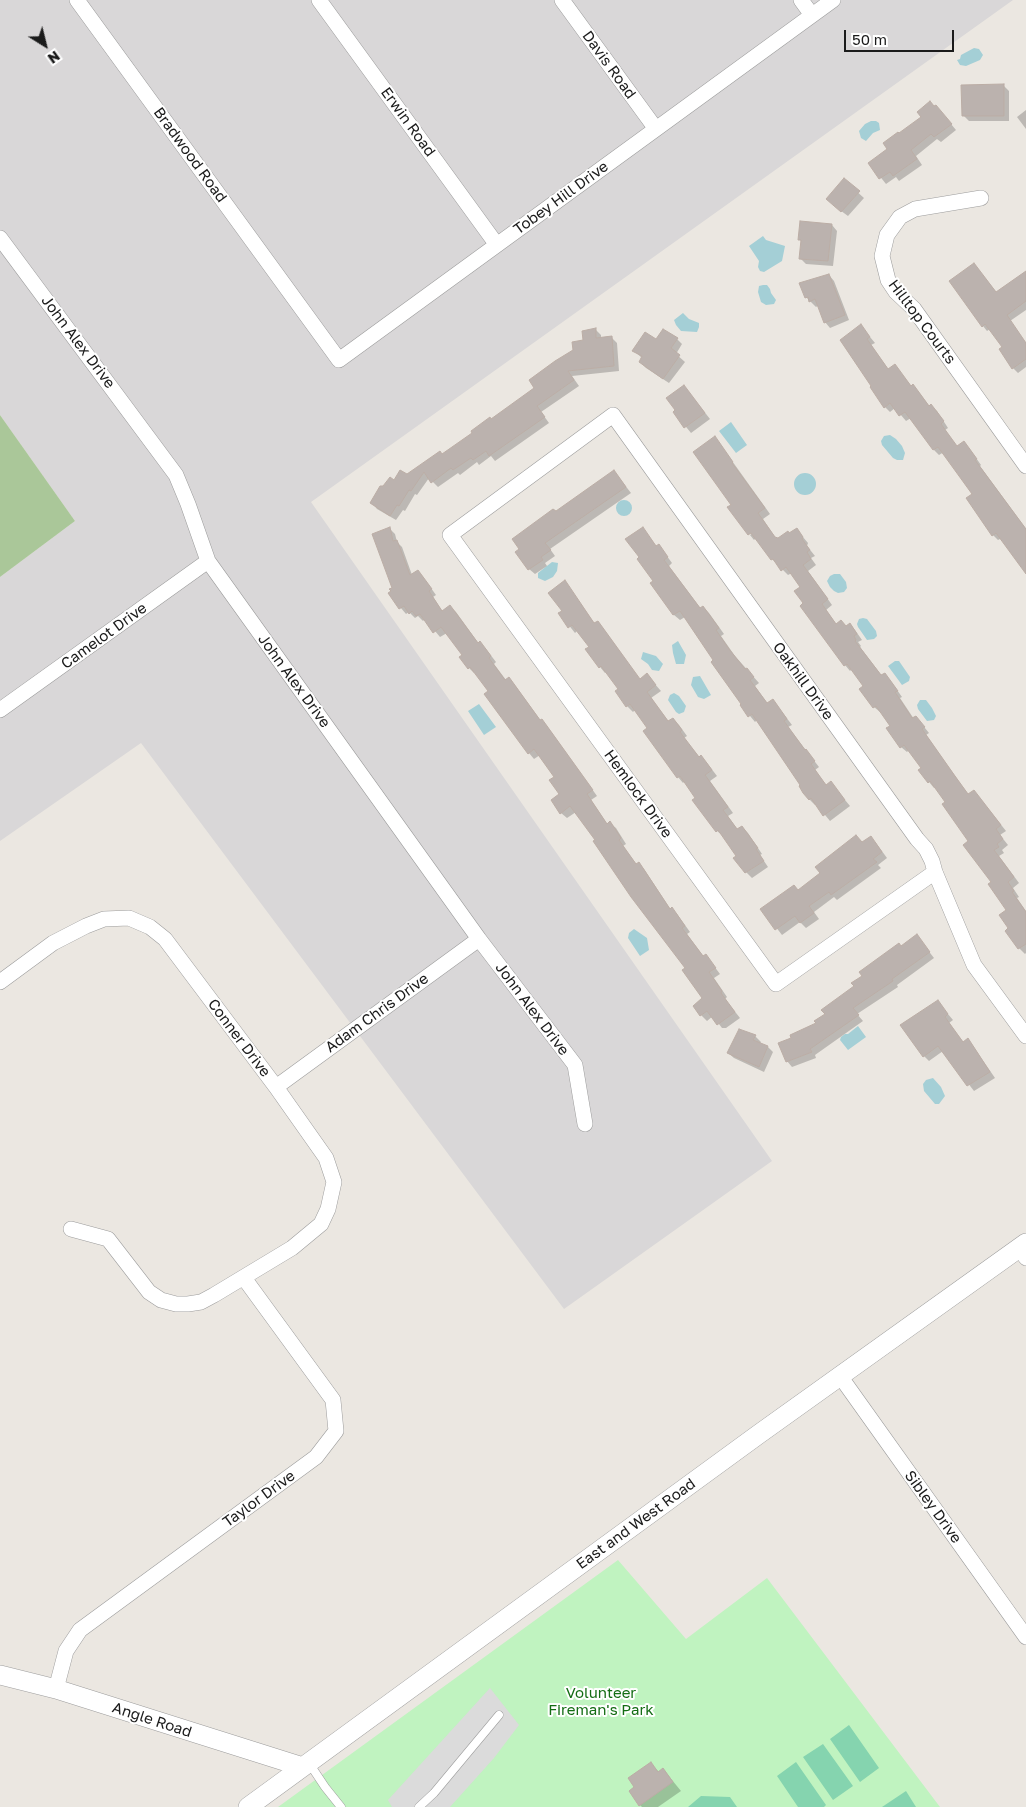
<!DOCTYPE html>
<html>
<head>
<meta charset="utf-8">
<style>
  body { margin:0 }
  #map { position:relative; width:1026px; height:1807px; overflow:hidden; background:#ebe7e1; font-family:"Golos Text",sans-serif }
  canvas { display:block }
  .north { position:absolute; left:20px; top:20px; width:50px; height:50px; -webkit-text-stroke:4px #fff; paint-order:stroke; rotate:144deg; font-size:14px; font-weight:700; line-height:20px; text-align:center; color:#1b1b1b }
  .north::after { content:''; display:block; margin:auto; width:18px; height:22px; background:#1b1b1b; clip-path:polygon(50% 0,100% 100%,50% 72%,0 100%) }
  .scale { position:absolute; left:844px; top:30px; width:110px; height:22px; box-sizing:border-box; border:2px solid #1b1b1b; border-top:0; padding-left:6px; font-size:15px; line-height:18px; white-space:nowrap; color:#1b1b1b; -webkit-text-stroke:4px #fff; paint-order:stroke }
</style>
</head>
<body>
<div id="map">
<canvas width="1026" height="1807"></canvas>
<div class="north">N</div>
<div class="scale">50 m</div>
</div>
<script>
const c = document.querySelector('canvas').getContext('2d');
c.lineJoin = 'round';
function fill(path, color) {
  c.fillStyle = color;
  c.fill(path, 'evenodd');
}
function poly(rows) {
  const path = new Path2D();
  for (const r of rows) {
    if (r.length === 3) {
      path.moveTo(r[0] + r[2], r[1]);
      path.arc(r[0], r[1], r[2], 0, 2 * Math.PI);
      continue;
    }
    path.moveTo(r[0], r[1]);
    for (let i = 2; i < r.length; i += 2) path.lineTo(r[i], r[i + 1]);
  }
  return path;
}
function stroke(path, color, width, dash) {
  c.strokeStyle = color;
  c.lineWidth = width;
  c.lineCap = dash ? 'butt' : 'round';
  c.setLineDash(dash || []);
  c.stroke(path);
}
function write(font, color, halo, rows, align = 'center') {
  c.font = font + ' "Golos Text",sans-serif';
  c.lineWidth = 4;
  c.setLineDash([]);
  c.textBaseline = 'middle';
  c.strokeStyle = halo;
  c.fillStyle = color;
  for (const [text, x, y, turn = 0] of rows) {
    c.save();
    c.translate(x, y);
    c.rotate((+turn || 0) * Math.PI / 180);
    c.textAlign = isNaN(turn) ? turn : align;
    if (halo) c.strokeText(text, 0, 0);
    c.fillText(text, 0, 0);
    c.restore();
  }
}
const residential = poly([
  [0,0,1013,0,311,502,772,1161,564,1309,141,743,0,841,0,577,75,521,0,415]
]);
const forest = poly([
  [0,415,75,521,0,577]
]);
const park = poly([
  [618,1560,686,1639,767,1578,940,1807,278,1807]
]);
const pitch = poly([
  [849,1725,879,1768,860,1782,830,1739],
  [823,1744,853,1786,833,1800,803,1757],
  [796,1762,826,1805,824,1807,798,1807,777,1776],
  [906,1791,916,1807,882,1807],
  [701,1796,730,1797,737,1807,688,1807]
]);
const parking = poly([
  [490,1688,519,1725,494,1758,450,1807,392,1807,388,1800]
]);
const water = poly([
  [974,48,979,49,983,55,980,60,966,66,960,65,957,60,960,59,961,55],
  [871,121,876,121,879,123,880,130,873,133,866,141,861,138,859,131,865,124],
  [763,236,766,240,785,246,782,261,764,272,760,271,758,267,759,261,749,246],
  [763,285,767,285,770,289,771,293,776,300,774,304,766,305,761,302,758,292,759,286],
  [683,313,689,319,699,323,699,327,697,332,681,331,676,325,674,320],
  [731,422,747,445,736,453,719,431],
  [890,435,896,439,902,446,905,453,903,460,897,460,893,458,882,445,881,441,884,436],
  [805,484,11],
  [624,508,8],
  [552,562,558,563,557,571,553,577,545,581,538,578,538,573],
  [834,574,840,574,846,582,847,588,844,592,838,593,834,591,830,587,827,581,830,576],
  [863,618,867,619,876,631,877,636,874,639,867,640,858,627,857,624,859,619],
  [678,641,686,655,684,664,676,664,673,653,672,645],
  [643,652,656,656,663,664,659,671,652,670,648,664,641,659],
  [895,661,899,661,910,677,909,681,902,685,888,666],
  [700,676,711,695,704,699,698,697,691,685,693,677],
  [674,693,679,696,686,706,684,712,679,714,676,712,668,700,670,695],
  [920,700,926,700,932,708,936,716,934,720,927,721,918,709,917,705],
  [479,704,496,727,484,735,468,711],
  [634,929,647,938,649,950,640,956,628,938,629,933],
  [858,1026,866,1037,848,1050,840,1040,841,1037,845,1034,848,1034],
  [933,1078,941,1087,945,1096,939,1104,935,1104,924,1091,923,1084,926,1080]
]);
const shadow = poly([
  [1004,86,1009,91,1009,121,969,121,963,115],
  [935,107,941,112,956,130,941,142,937,139,916,156,922,165,899,181,896,177,886,184,870,164,889,150,900,135],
  [1026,110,1026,129,1017,117],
  [844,180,864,198,848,216,833,205],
  [832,225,837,231,833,266,806,264,800,258,802,242,799,239],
  [974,264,997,293,1026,277,1026,310,1010,321,1026,343,1026,367,1018,373,1013,368,1004,347,990,329,987,331,983,326],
  [829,275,834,281,849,320,830,328,825,322,819,305,816,307,806,297],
  [861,326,875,343,871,345,889,370,895,366,912,387,913,386,918,391,930,407,931,406,937,411,948,428,945,430,957,447,969,448,981,465,980,466,1026,529,1026,572,1002,538,998,540,993,535,974,494,944,452,939,455,934,450,911,418,906,421,895,408,890,412,885,407],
  [596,330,601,335,601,339,612,338,617,343,619,371,572,376,579,386,541,412,549,423,495,461,491,456,479,465,477,462,460,475,458,473,438,487,429,478,417,495,415,494,405,511,403,510,396,520,377,509,372,503,394,481,407,476,443,456,536,388],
  [677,339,682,344,676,354,685,362,669,383,646,368,640,362,642,358,634,351,657,341],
  [684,386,710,419,691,433,674,412],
  [715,437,770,514,763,519,777,540,797,530,808,543,807,546,815,556,811,558,816,565,808,571,832,605,826,610,837,625,846,627,850,624,855,630,862,640,858,642,861,646,860,647,882,676,884,674,890,680,902,697,900,698,914,719,916,717,929,733,926,735,960,783,969,795,979,797,1006,831,1000,835,1008,845,1002,850,1004,853,999,856,1019,883,1013,888,1019,897,1017,898,1026,911,1026,953,1025,954,1019,948,1006,931,1010,928,1008,910,947,802,936,786,934,788,929,782,923,769,909,750,907,752,901,747,891,726,881,711,880,712,874,707,865,686,852,669,850,671,845,665,805,604,802,587,792,573,788,575,772,559,756,538,754,540,750,535,757,530,733,505],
  [614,471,631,493,550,549,555,556,545,563,547,566,535,574,529,569,556,512],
  [390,529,395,534,397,542,402,547,412,575,418,571,423,577,436,595,433,597,443,612,450,607,456,612,479,644,480,643,486,649,496,662,494,664,506,680,509,678,514,684,541,721,547,726,597,796,591,800,608,825,610,823,616,828,626,844,623,846,637,865,639,863,644,869,671,910,677,914,690,932,687,934,704,957,711,962,720,974,714,978,727,997,725,999,740,1018,726,1028,722,1028,713,1016,707,1021,701,1015,704,999,687,969,576,812,567,818,561,813,561,794,556,777,540,755,534,759,529,753,490,692,475,672,474,673,469,668,463,655,447,633,440,637,425,619,423,621,418,616,415,618,409,612,406,614,389,594,393,588],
  [643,529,657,547,659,546,664,552,672,563,669,566,701,609,703,607,709,613,724,634,721,636,735,656,759,683,755,686,768,704,773,700,792,725,788,727,819,767,815,770,827,786,831,783,850,806,830,821,816,804,815,805,810,800,800,786,802,785,757,720,755,722,741,705,743,704,715,660,685,617,680,620,674,615,652,583,655,582,640,557],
  [565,582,595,624,598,622,603,628,640,680,647,675,661,691,651,698,669,722,673,719,679,725,687,736,684,738,700,758,701,757,707,763,717,776,710,781,733,813,728,816,738,830,742,827,748,833,762,854,760,855,768,867,752,878,746,872,738,856,723,836,717,831,685,781,683,783,678,777,649,728,635,710,633,712,627,706,620,689,607,671,605,673,600,667,590,647,578,630,575,633,560,614,563,612],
  [862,843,876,843,887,858,878,865,881,868,837,900,834,897,814,912,819,919,806,928,800,922,782,935,762,909,798,891],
  [917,936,934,958,897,985,898,987,857,1014,863,1021,815,1055,816,1058,792,1067,787,1061,792,1038,818,1024,855,987],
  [937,1001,953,1020,949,1023,964,1043,968,1040,973,1046,995,1078,974,1091,943,1051,929,1061,924,1056],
  [755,1036,761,1042,760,1044,768,1047,773,1052,764,1072,734,1058,728,1053],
  [651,1764,659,1772,663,1769,681,1791,658,1807,642,1807,640,1805,636,1788]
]);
const building = poly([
  [1004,84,1004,116,962,116,961,85,1004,84],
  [930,101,934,106,936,105,952,124,934,137,931,134,911,150,917,159,893,176,890,172,879,179,868,163,887,149,883,143,898,132,899,133,921,117,917,112,930,101],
  [844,178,860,191,841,212,826,199,844,178],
  [800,221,832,224,828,261,799,259,801,240,798,240,800,221],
  [974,263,996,292,1026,271,1026,301,1007,315,1026,343,1026,359,1012,369,999,349,1002,347,985,324,982,327,949,281,974,263],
  [829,274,845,315,824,323,815,299,809,302,808,297,805,298,799,283,829,274],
  [861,324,870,337,867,339,888,369,895,364,911,386,913,384,929,406,931,404,944,421,941,424,957,446,964,441,977,459,975,460,1026,529,1026,574,996,533,992,536,966,498,972,494,938,447,933,450,905,412,899,416,890,403,884,408,870,387,871,386,840,340,861,324],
  [596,328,596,338,612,336,614,366,568,371,574,380,537,406,545,417,489,456,486,451,473,460,471,458,453,470,451,468,431,483,424,472,411,491,409,490,399,506,397,505,390,516,370,503,380,486,383,486,390,477,394,480,400,470,407,474,440,451,442,454,472,433,471,431,490,417,491,419,534,388,529,380,555,361,573,350,572,342,583,340,582,331,596,328],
  [663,329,678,338,671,348,680,355,663,379,639,362,642,356,632,351,645,332,656,339,663,329],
  [684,385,705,413,684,428,673,412,675,410,666,398,684,385],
  [715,436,733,462,732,463,765,508,758,513,775,537,778,538,788,531,789,533,797,528,803,537,802,539,810,550,807,552,811,559,803,565,828,599,822,604,836,624,841,620,846,626,850,623,857,634,854,636,856,640,855,641,881,675,885,673,898,691,895,692,912,718,916,716,925,727,922,729,955,776,968,794,974,790,1001,825,996,829,1003,839,997,844,999,847,994,850,1014,877,1008,882,1014,891,1012,892,1026,912,1026,944,1018,949,1005,931,1008,928,999,915,1006,910,988,884,991,882,963,845,968,841,942,804,945,802,930,781,928,783,918,770,921,768,904,745,900,748,886,728,890,726,876,706,873,708,859,689,863,686,847,664,844,666,800,606,803,603,794,591,800,587,786,567,781,571,773,559,771,560,751,533,748,535,727,507,731,505,693,452,715,436],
  [614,470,626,487,545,543,551,550,541,557,543,560,528,570,515,552,519,549,512,539,553,509,556,511,614,470],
  [390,527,393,541,397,540,410,575,418,570,432,589,429,591,442,611,450,605,478,643,480,641,491,656,489,658,505,680,509,677,540,720,542,719,593,790,587,794,607,824,610,821,621,838,619,840,636,864,639,862,670,909,672,907,685,926,682,928,703,956,706,954,716,968,709,972,722,991,721,993,735,1012,717,1025,707,1011,700,1016,693,1006,702,998,682,970,685,968,631,897,593,841,595,840,570,806,560,814,551,800,559,794,549,780,554,777,534,749,528,754,484,694,488,691,470,667,468,669,459,657,462,655,441,627,433,633,420,614,416,616,412,611,409,614,404,606,399,609,388,593,391,591,389,589,392,588,372,534,390,527],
  [643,527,656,546,659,544,668,557,664,560,700,608,703,606,719,628,716,630,729,649,745,669,747,668,754,677,750,680,767,703,773,699,787,719,784,721,805,750,806,749,815,761,811,764,826,785,831,781,845,800,823,816,811,798,809,800,803,793,799,786,800,785,752,714,748,717,740,705,741,704,711,662,713,660,680,611,673,615,650,583,653,581,637,559,639,557,625,539,643,527],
  [565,580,594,623,598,621,640,679,647,673,656,685,647,692,668,721,673,718,682,730,680,732,699,757,701,755,712,770,705,775,728,807,723,810,737,829,742,826,758,848,756,849,764,861,745,873,733,858,736,856,718,830,716,832,692,800,695,798,680,776,677,778,643,731,647,728,630,704,626,707,615,691,618,689,601,666,599,668,585,649,589,647,572,625,568,628,558,613,562,611,548,593,565,580],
  [856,835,862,842,871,836,882,852,873,859,877,862,831,895,829,892,809,906,814,913,800,923,795,916,775,930,760,909,794,885,798,890,820,873,815,867,856,835],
  [917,934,930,952,892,979,893,981,853,1008,859,1015,810,1049,812,1052,786,1062,778,1043,791,1038,790,1035,816,1023,814,1021,825,1014,821,1010,854,986,851,983,862,976,859,972,899,943,901,946,917,934],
  [938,1000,948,1014,945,1017,963,1042,968,1038,990,1072,967,1086,938,1046,923,1057,900,1025,938,1000],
  [739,1029,756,1035,753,1040,768,1046,759,1067,727,1053,739,1029],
  [651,1762,658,1772,663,1768,673,1782,639,1806,629,1791,634,1787,628,1778,651,1762]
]);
const service = poly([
  [309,1763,325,1787,341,1807],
  [419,1807,434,1793,499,1715]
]);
const minor = poly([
  [77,0,339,360,833,0],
  [319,0,497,245],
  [562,0,656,129],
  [801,0,812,15],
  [981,198,915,209,900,217,887,235,882,256,888,280,896,292,914,309,1026,466],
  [0,238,176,475,188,504,208,561,479,939,575,1065,585,1124],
  [0,710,208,561],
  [935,872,776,984,450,535,613,415,917,839,926,849,932,861,935,872,974,965,1026,1036],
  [0,982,53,943,86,926,104,919,129,918,150,927,165,939,276,1087,326,1158,334,1182,328,1209,321,1224,292,1248,214,1295,201,1302,188,1304,176,1304,161,1300,149,1292,108,1239,71,1229],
  [276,1087,479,939],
  [1019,1248,1026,1258],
  [840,1376,1026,1637],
  [56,1689,66,1651,80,1630,316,1457,336,1431,333,1400,244,1278]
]);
const tertiary = poly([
  [0,1675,56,1689,303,1767],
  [248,1807,759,1434,1026,1243]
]);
const streetNames = [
  ["Davis Road",609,65,54],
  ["Erwin Road",408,122,54],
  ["Bradwood Road",190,155,54],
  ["Tobey Hill Drive",561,198,-36],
  ["Hilltop Courts",922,322,53],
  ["John Alex Drive",78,342,53],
  ["Camelot Drive",104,636,-36],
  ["John Alex Drive",294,681,54],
  ["Oakhill Drive",803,681,54],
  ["Hemlock Drive",638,794,54],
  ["John Alex Drive",532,1009,53],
  ["Adam Chris Drive",377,1013,-36],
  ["Conner Drive",239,1038,53],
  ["Taylor Drive",259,1499,-36],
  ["Sibley Drive",933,1507,54],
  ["East and West Road",636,1524,-36],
  ["Angle Road",152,1720,18]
];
const parkNames = [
  ["Volunteer",601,1693],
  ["Fireman's Park",601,1710]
];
fill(residential, '#d9d7d8');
fill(forest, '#aac799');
fill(park, '#c0f3c0');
fill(pitch, '#85d4af');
fill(parking, '#dbdbdb');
fill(water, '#a4cfd6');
fill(shadow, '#0003');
fill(building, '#bbb2ae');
stroke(building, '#bbada5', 1);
stroke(service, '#9c9c9c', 9);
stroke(minor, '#9c9c9c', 16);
stroke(tertiary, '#9c9c9c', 20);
stroke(service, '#fff', 8);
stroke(minor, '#fff', 15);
stroke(tertiary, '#fff', 19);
write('15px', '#1b1b1b', '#fff', streetNames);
write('15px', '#146d14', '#fff', parkNames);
</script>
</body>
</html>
